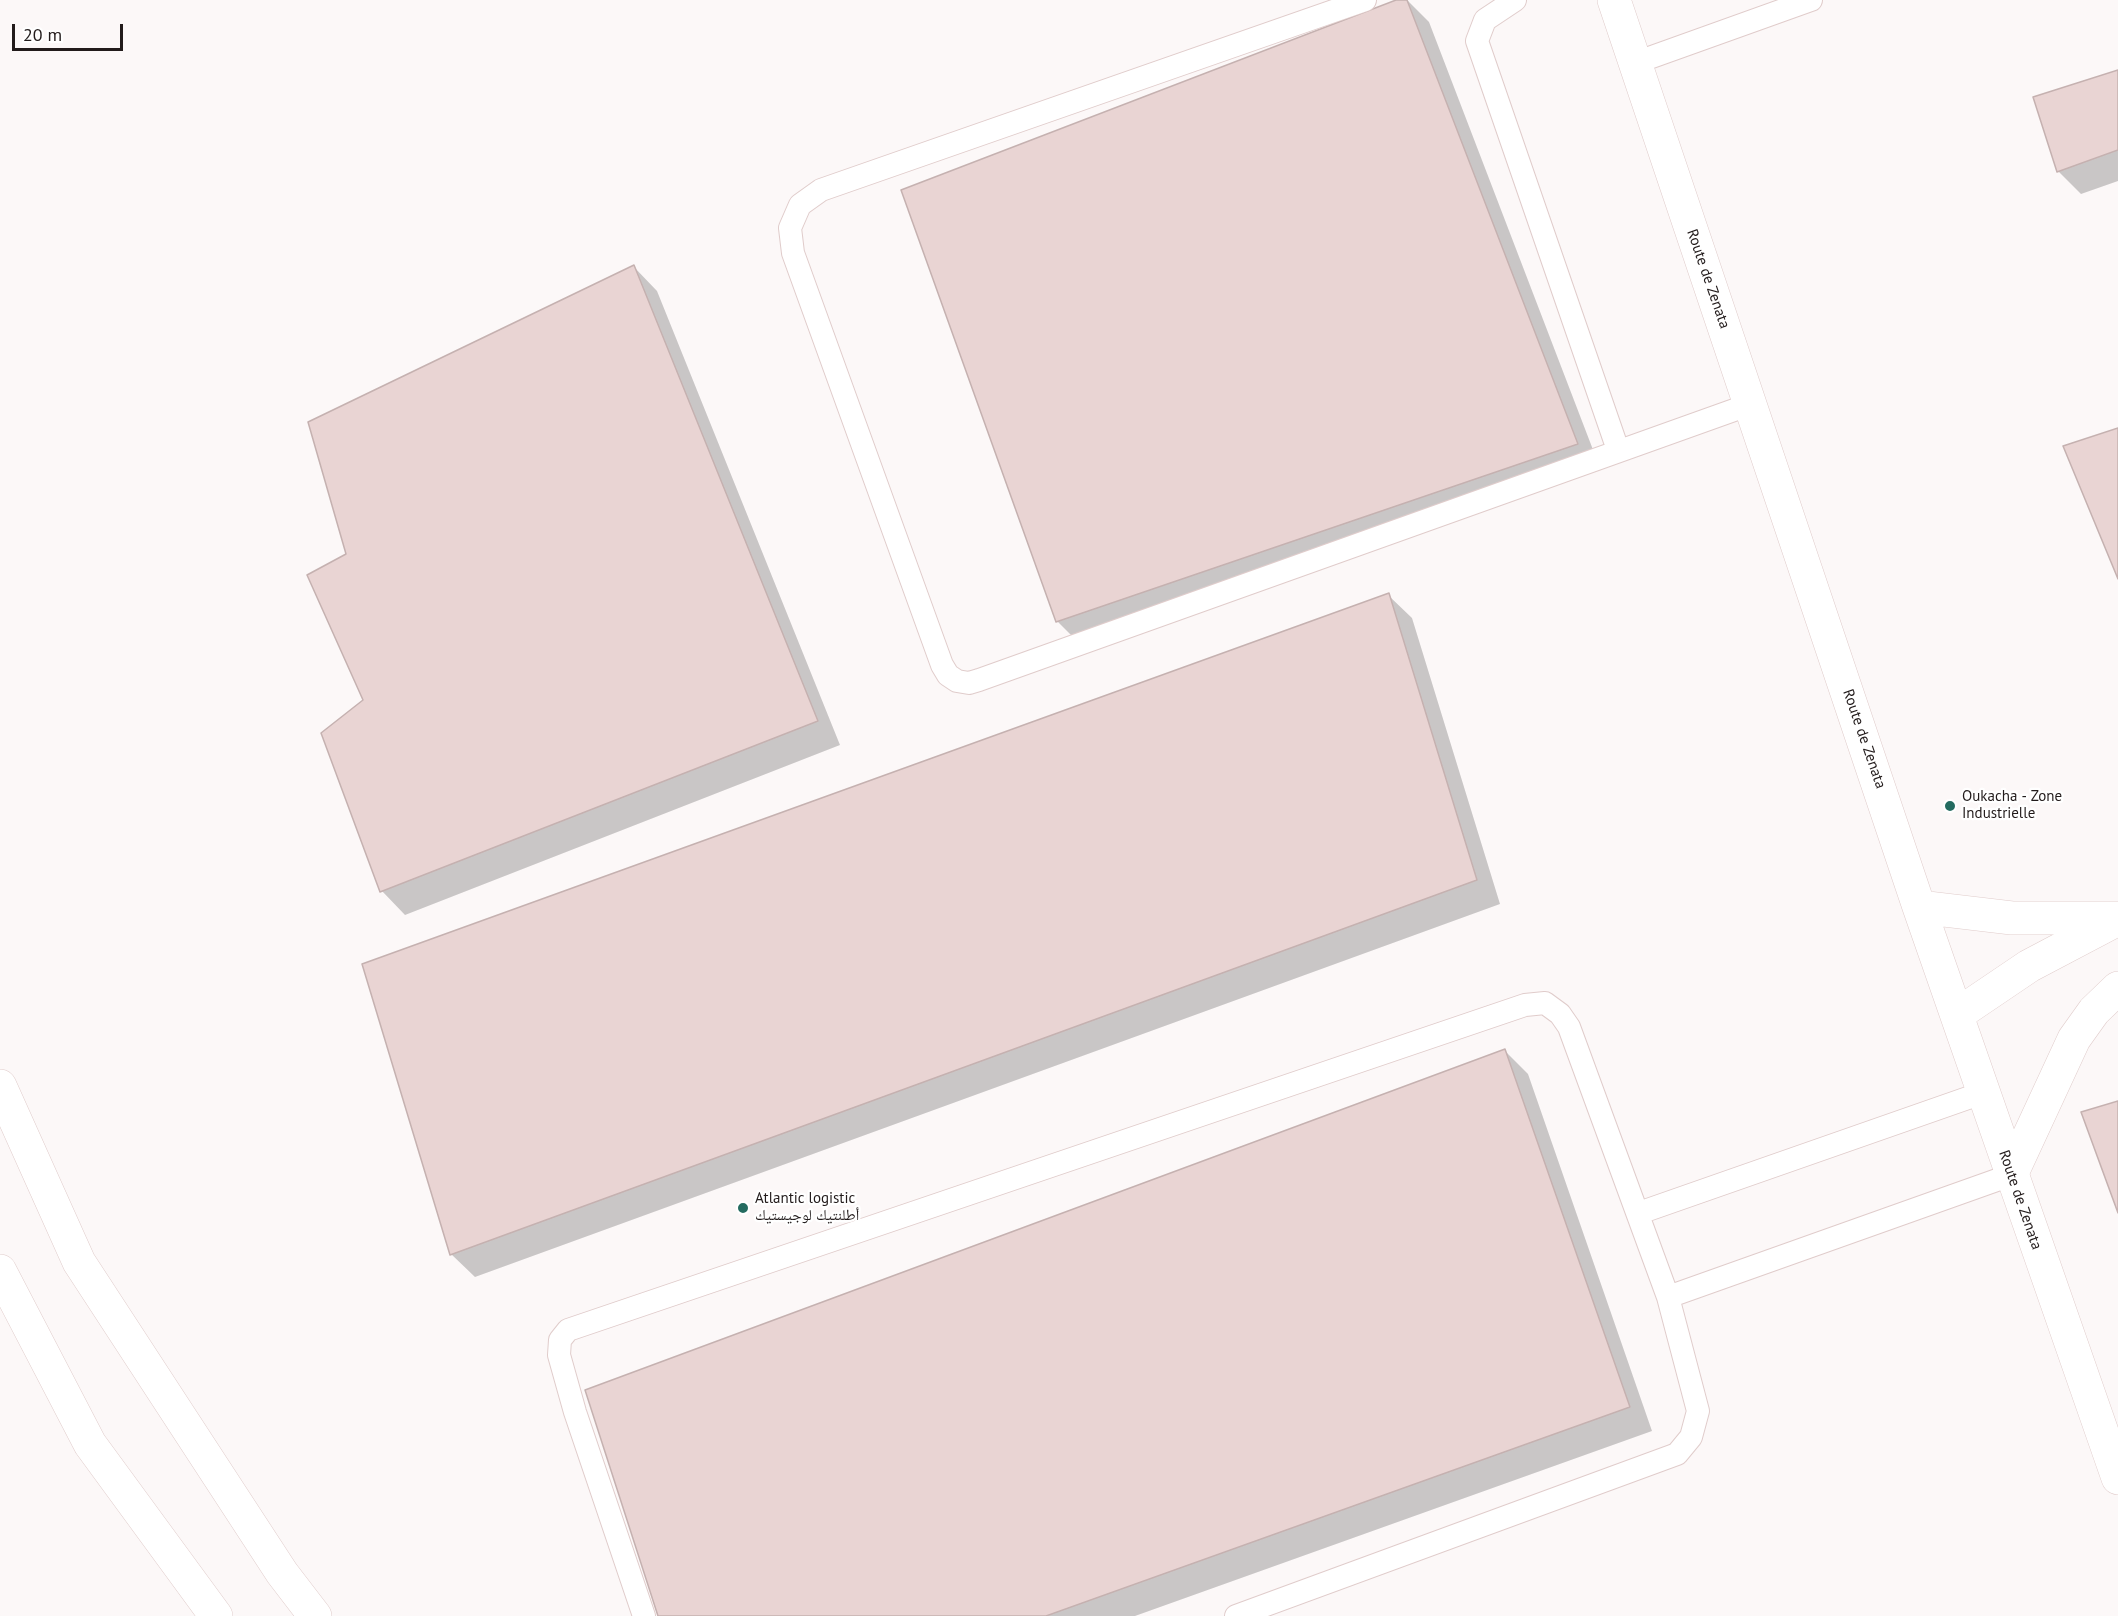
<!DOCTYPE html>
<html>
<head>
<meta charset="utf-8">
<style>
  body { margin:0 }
  #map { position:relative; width:2118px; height:1616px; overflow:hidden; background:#fcf8f8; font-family:"PT Sans",sans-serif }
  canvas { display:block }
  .scale { position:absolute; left:12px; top:24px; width:111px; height:27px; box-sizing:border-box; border:3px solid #221b1b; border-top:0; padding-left:8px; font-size:18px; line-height:21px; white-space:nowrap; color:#221b1b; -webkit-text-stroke:4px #fff; paint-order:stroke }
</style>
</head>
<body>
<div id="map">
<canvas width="2118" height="1616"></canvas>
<div class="scale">20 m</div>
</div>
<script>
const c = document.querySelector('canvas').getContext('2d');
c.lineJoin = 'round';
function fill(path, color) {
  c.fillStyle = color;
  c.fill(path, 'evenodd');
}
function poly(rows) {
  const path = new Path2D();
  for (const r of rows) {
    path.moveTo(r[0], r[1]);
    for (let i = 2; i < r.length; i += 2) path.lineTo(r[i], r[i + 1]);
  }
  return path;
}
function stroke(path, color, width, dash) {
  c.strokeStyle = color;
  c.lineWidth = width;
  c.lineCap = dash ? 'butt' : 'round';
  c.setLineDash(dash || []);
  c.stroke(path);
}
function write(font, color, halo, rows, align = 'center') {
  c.font = font + ' "PT Sans","Noto Naskh Arabic",sans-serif';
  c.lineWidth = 4.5;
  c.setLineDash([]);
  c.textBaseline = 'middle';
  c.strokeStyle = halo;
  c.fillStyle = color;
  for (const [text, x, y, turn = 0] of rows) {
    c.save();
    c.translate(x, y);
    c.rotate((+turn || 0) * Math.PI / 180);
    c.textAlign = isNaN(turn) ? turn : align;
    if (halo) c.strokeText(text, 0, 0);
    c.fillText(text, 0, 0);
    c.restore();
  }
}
const pier = poly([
  [0,1563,43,1616,0,1616]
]);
const shadow = poly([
  [1401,0,1407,0,1429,22,1600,468,1081,645,1057,621],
  [2118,71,2118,181,2081,194,2058,171],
  [634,267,657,291,840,745,405,915,382,891,323,734,365,700,348,555],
  [1388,595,1412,618,1500,904,475,1277,451,1254],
  [1505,1051,1528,1074,1652,1431,1135,1616,659,1616]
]);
const building = poly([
  [1396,0,1407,0,1578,444,1056,622,901,190,1396,0],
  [2118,70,2118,150,2057,172,2033,97,2118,70],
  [634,265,818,721,380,892,321,733,363,700,307,575,346,554,308,422,634,265],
  [2118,428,2118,579,2063,446,2118,428],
  [1389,593,1477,880,450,1255,362,964,1389,593],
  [1505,1049,1630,1407,1046,1616,658,1616,585,1390,1505,1049],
  [2118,1101,2118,1213,2081,1112,2118,1101]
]);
const lane = poly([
  [1365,0,821,190,800,205,790,228,793,253,942,665,948,675,957,681,969,683,979,680,1751,404],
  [1515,0,1485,20,1477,41,1618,450],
  [1635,63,1811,0],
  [1639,1213,1985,1092],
  [1668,1297,2011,1175],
  [644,1616,575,1412,559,1355,560,1340,568,1330,1525,1005,1545,1003,1560,1014,1569,1027,1668,1297,1698,1411,1691,1437,1677,1454,1236,1616]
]);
const street = poly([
  [1958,1014,2029,966,2118,919],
  [2011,1175,2074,1039,2094,1011,2118,988]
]);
const primary = poly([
  [1614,0,1919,907,2118,1478],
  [1919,907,2012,918,2118,918],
  [0,1086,79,1262,282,1573,315,1616],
  [0,1271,90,1444,216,1616]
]);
const markers = [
  [1950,806,6,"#246b60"],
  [743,1208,6,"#246b60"]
];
const streetNames = [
  ["Route de Zenata",1708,279,71],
  ["Route de Zenata",1864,739,71],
  ["Route de Zenata",2020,1200,71]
];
const poiNames = [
  ["Oukacha - Zone",1962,797],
  ["Industrielle",1962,814],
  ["Atlantic logistic",755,1199],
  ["أطلنتيك لوجيستيك",755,1216]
];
fill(pier, '#fcf8f8');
fill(shadow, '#0003');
fill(building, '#e9d4d3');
stroke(building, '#c5b1b0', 1.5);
stroke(lane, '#e0cccb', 24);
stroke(street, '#e0cccb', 34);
stroke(primary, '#e0cccb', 34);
stroke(lane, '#fff', 22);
stroke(street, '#fff', 33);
stroke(primary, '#fff', 33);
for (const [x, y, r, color] of markers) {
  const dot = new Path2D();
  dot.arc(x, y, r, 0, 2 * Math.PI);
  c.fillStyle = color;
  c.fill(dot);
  stroke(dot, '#fff', 2);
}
write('15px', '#221b1b', '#fff', streetNames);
write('15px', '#221b1b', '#fff', poiNames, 'left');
</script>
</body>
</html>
